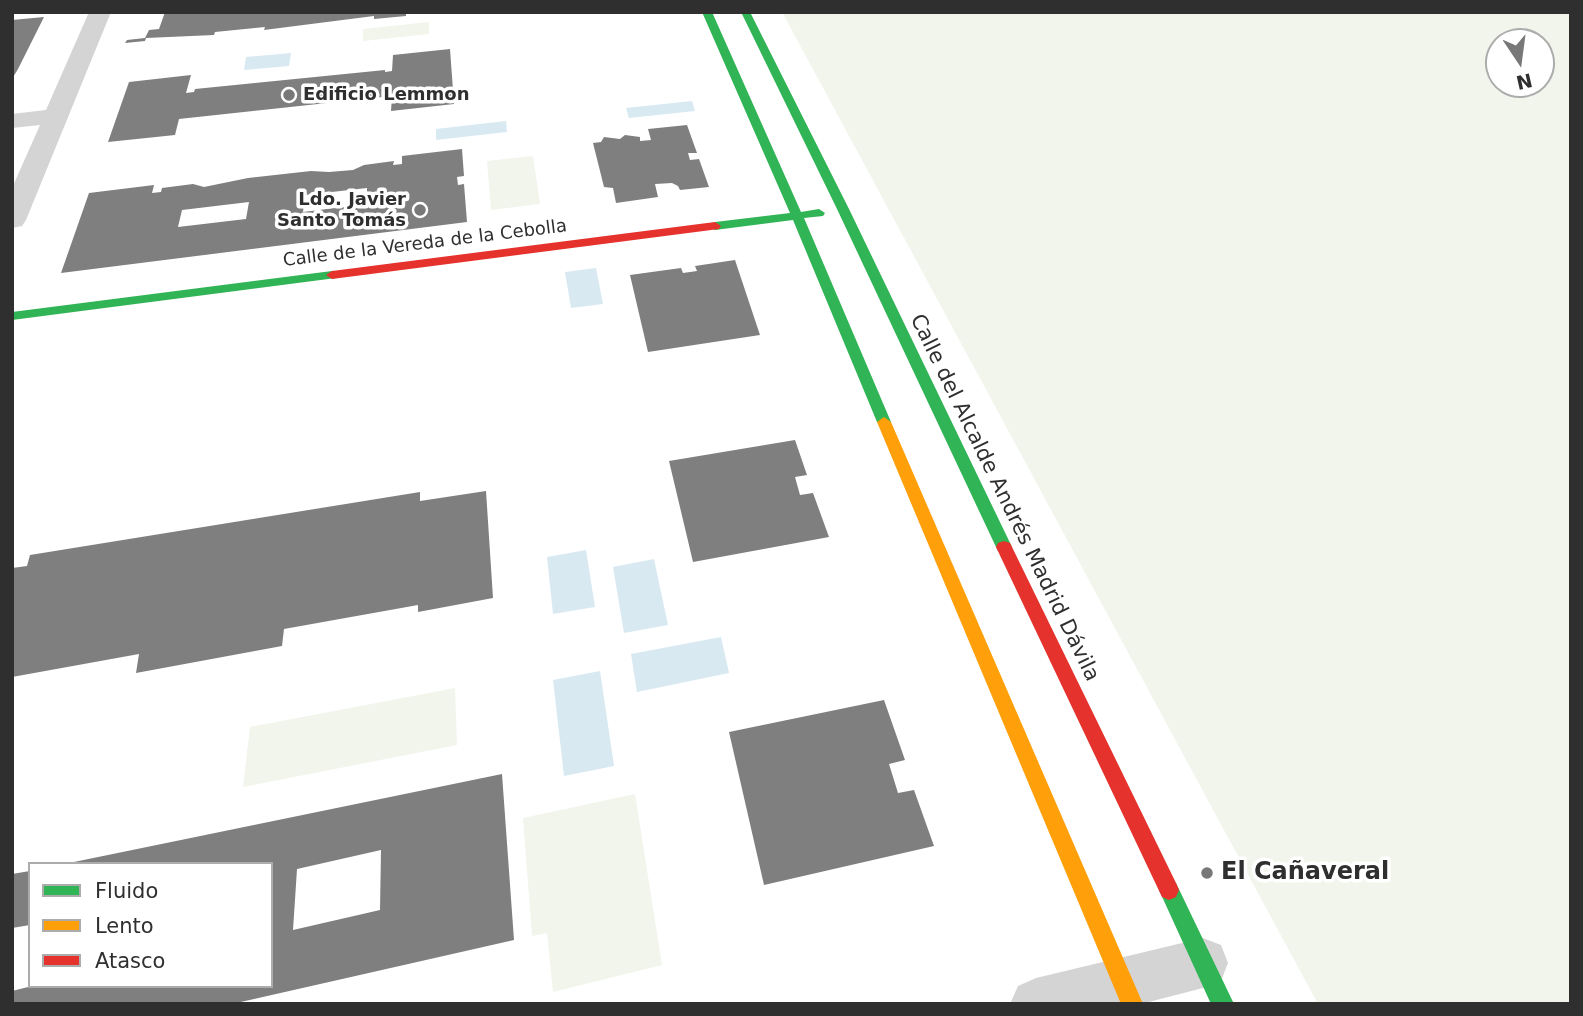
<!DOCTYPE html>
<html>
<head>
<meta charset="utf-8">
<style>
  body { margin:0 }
  #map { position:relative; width:1583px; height:1016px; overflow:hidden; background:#fff; font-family:"DejaVu Sans",sans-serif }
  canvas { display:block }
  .frame { position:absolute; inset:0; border:14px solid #2f2f2f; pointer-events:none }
  .legend { position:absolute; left:28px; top:862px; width:245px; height:126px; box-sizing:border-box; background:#fff; border:2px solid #acacac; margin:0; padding:9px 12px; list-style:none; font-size:21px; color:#2f2f2f }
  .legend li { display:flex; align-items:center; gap:14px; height:35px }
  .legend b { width:35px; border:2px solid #acacac }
  .north { position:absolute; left:1485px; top:28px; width:70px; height:70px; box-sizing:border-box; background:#fff; border:2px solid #acacac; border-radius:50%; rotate:167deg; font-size:19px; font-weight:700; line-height:28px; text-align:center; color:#2f2f2f }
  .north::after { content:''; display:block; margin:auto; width:24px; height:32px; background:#787878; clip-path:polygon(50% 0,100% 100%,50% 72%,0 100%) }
</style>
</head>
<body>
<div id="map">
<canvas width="1583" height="1016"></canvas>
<div class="frame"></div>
<ul class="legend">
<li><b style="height:9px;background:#30b455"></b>Fluido</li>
<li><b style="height:9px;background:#ff9f0a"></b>Lento</li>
<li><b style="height:9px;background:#e5322d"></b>Atasco</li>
</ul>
<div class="north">N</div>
</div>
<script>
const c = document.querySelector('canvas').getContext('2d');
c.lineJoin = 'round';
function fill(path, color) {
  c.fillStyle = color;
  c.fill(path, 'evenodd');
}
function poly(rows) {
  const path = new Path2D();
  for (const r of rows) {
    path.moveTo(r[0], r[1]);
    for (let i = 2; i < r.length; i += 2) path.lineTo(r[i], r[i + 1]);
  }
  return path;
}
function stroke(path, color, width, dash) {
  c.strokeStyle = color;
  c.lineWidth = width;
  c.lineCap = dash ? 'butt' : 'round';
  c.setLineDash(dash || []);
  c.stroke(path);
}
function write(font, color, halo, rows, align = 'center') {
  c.font = font + ' "DejaVu Sans",sans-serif';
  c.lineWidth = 7;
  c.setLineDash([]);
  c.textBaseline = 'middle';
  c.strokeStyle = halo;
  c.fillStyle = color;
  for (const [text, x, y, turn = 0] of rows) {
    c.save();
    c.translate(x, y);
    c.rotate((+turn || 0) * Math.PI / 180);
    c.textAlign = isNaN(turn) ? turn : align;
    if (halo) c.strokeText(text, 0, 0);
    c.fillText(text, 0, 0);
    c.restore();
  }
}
const green = poly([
  [782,12,1571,12,1571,1004,1318,1004],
  [1541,42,1541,84,1499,84,1499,42],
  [429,22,429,34,363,41,363,29],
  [533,156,540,204,491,210,487,161],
  [455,688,457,745,243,787,250,727],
  [635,794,662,965,553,992,547,933,532,936,523,818]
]);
const water = poly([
  [291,53,289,66,244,70,246,57],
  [692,101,695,111,629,118,626,108],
  [506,121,507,132,436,140,436,129],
  [596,268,603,304,571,308,565,272],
  [586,550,595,607,553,614,547,557],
  [654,559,668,625,624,633,613,567],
  [721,637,729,673,637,692,631,654],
  [600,671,614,766,564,776,553,680]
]);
const building = poly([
  [165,12,406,12,406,16,374,19,374,16,264,30,265,27,215,32,214,35,146,38,145,41,125,43,127,40,145,38,149,30,159,29],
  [44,17,18,69,12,79,12,20],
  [450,49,454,104,391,111,392,96,179,119,175,135,108,142,129,82,191,75,186,93,194,92,195,89,385,70,385,72,392,71,393,55],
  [687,125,697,153,688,153,690,160,699,159,709,187,680,190,678,186,672,183,655,184,658,197,616,203,613,188,604,187,593,143,601,142,604,137,620,139,625,135,640,137,640,141,651,140,648,129],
  [462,149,464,176,457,177,458,185,464,184,467,222,61,273,89,193,154,185,152,193,161,192,162,188,193,184,204,187,248,178,311,171,329,172,353,170,364,165,394,161,393,165,402,164,402,156],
  [367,188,367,204,303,212,305,195],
  [249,202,246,219,178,227,182,210],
  [735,260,760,335,648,352,630,275,681,268,683,273,697,271,695,266],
  [795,440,807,475,795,477,800,495,813,493,829,537,693,562,669,461],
  [486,491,493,598,418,612,418,605,284,629,282,646,136,673,139,654,12,677,12,568,27,566,30,555,420,492,420,501],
  [884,700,905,760,889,764,898,793,914,790,934,846,764,885,729,732],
  [502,774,514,940,232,1004,12,1004,12,991,32,986,271,986,271,864,69,863],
  [381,850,380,910,293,930,297,869],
  [30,871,30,925,12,928,12,874]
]);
const street = poly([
  [89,12,111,12,26,220,22,226,12,228,12,188,40,125,12,128,12,114,46,110,89,12],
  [1203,938,1221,945,1228,963,1221,981,1203,988,1141,1004,1010,1004,1018,986,1036,978,1203,938]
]);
const fast = poly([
  [702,12,712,12,801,212,819,209,825,213,823,216,804,218,891,422,889,426,884,427,877,422,793,220,715,230,709,226,715,222,790,213,702,12],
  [741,12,750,12,849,209,1012,547,1010,551,1004,553,998,551,996,547,837,209,741,12],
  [332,271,336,272,336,278,12,320,12,312,332,271],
  [1169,880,1176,883,1234,1004,1211,1004,1159,890,1162,883,1169,880]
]);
const slow = poly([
  [884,417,891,422,1143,1004,1121,1004,877,422,884,417]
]);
const jam = poly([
  [715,222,721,226,719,229,332,279,326,275,332,271,715,222],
  [1004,541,1010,543,1012,547,1176,883,1179,890,1176,897,1169,900,1162,897,996,547,998,543,1004,541]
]);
const markers = [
  [289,95,7,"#787878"],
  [420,210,7,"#787878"],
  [1207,873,7,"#787878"]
];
const farPoinames = [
  ["Edificio Lemmon",303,95],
  ["Ldo. Javier",406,200,"right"],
  ["Santo Tomás",406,221,"right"]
];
const farStreetnames = [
  ["Calle de la Vereda de la Cebolla",425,244,-7]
];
const streetNames = [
  ["Calle del Alcalde Andrés Madrid Dávila",1004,498,64]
];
const nearPoinames = [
  ["El Cañaveral",1221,873]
];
fill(green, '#f1f5ec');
fill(water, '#d8e9f2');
fill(building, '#7f7f7f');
fill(street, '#d4d4d4');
fill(fast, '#30b455');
fill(slow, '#ff9f0a');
fill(jam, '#e5322d');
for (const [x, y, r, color] of markers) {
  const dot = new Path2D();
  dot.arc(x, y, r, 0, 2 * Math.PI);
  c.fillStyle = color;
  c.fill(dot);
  stroke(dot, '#fff', 2.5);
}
write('bold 18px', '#2f2f2f', '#fff', farPoinames, 'left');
write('18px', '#2f2f2f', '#fff', farStreetnames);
write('21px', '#2f2f2f', '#fff', streetNames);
write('bold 24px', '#2f2f2f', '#fff', nearPoinames, 'left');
</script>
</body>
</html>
